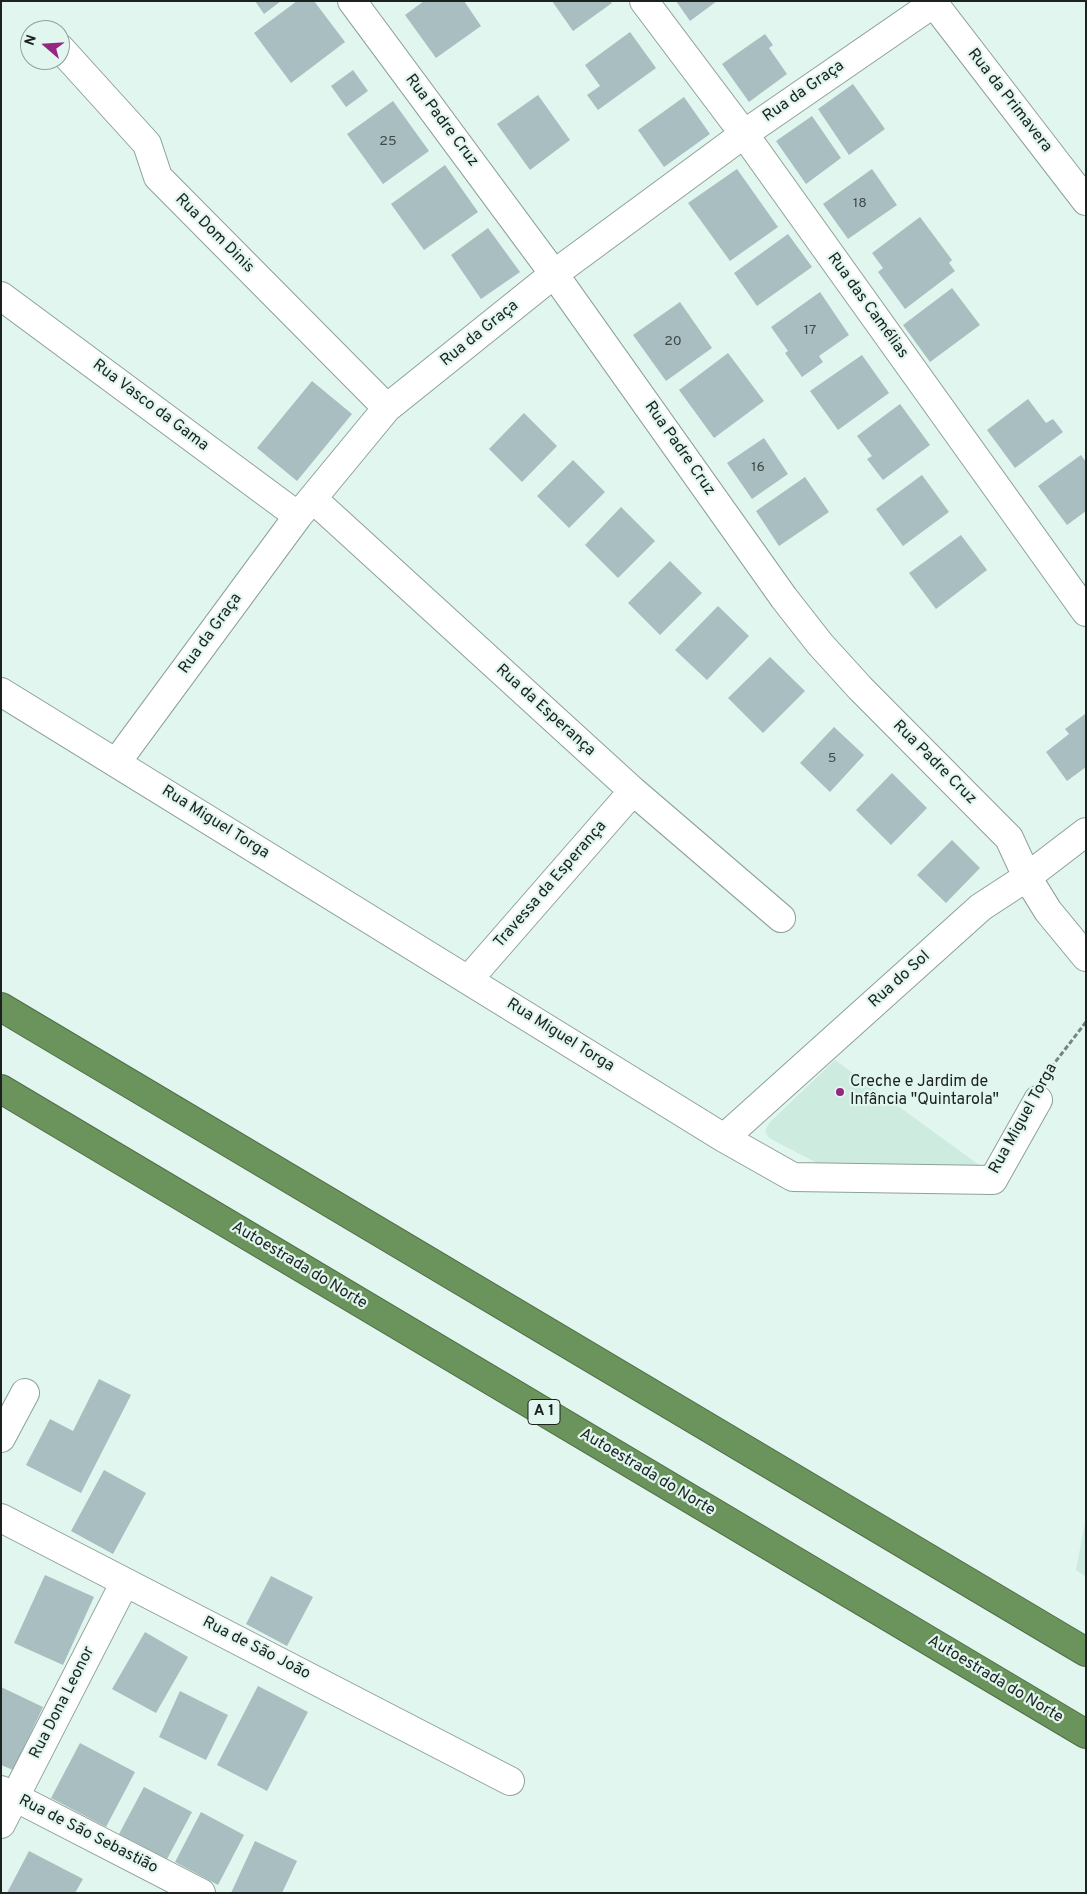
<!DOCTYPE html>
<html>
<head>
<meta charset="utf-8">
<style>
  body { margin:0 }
  #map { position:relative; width:1087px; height:1894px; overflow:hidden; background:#e1f6ee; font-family:Overpass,sans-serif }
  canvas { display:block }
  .frame { position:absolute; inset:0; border:2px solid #1b221f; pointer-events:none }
  .north { position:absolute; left:20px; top:20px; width:50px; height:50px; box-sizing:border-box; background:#e1f6ee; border:1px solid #92a19b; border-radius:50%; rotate:289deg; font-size:14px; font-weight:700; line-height:20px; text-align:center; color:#1b221f }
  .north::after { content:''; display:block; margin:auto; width:18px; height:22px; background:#962583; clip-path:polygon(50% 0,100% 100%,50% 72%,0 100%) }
</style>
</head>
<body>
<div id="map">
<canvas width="1087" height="1894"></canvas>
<div class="frame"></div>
<div class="north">N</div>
</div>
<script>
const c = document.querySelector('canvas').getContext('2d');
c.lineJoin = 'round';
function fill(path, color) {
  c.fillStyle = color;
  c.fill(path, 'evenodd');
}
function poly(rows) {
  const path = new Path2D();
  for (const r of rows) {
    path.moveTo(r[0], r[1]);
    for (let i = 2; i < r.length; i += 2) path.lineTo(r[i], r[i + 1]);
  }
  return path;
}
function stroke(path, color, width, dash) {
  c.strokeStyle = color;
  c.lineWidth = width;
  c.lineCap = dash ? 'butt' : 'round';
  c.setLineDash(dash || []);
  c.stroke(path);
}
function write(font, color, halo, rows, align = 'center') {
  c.font = font + ' Overpass,sans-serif';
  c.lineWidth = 4.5;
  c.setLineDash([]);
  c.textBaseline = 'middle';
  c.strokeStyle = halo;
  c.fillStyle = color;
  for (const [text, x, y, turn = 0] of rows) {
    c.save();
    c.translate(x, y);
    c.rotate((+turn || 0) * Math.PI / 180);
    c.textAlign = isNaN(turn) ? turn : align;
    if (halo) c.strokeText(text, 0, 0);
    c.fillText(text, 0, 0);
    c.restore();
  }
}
const built = poly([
  [835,1060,979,1165,978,1168,817,1163,769,1138,765,1131,769,1123],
  [1086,1517,1086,1577,1076,1570]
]);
const building = poly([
  [255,1,281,1,264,14],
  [297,1,314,1,345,42,291,83,254,33],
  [424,1,464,1,481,26,436,58,405,15],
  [552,1,610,1,612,3,573,31],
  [676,1,717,1,690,21],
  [630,32,656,68,598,110,587,95,600,86,585,65],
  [765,34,773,45,769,48,787,74,749,102,722,64],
  [353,70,368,91,346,107,331,86],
  [853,84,885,129,849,155,818,109],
  [538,95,570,140,530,170,497,124],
  [684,97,710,134,664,167,638,130],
  [393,101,429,151,383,184,347,134],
  [812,116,841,158,806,184,776,141],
  [445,165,478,212,424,250,391,204],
  [737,169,778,227,730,261,688,203],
  [872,169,897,205,848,239,823,204],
  [920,217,952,260,949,263,955,271,905,309,878,272,883,268,872,253],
  [488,228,520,272,481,299,451,255],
  [788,234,812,267,757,306,734,273],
  [952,288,980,325,930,362,903,325],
  [820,292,849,335,819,356,823,362,802,377,785,353,788,351,771,327],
  [680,302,712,348,666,381,633,335],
  [728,353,764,401,714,438,679,390],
  [862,355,889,393,838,430,810,391],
  [312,381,352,414,297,481,257,448],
  [1028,399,1046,423,1053,419,1063,432,1015,468,987,430],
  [900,404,930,445,883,480,867,459,872,456,857,436],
  [524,413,557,446,522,482,489,449],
  [764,438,788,474,752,499,727,463],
  [1081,455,1086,462,1086,511,1067,525,1038,486],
  [573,460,605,492,569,528,537,496],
  [922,475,949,512,903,546,876,509],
  [805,477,829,512,779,546,756,511],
  [621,507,655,541,618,578,585,545],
  [961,535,987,570,936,609,909,573],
  [670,561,702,593,660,635,628,603],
  [718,606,749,636,707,680,675,650],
  [770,657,805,691,763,733,728,698],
  [1085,714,1086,767,1067,781,1046,752,1069,734,1065,729],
  [834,727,864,755,830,792,800,763],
  [892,773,927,808,891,845,856,810],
  [952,840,980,868,946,903,917,875],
  [99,1379,131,1395,81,1493,26,1465,50,1419,73,1431],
  [104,1470,146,1493,113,1554,71,1531],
  [45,1575,94,1597,63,1665,14,1643],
  [271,1576,313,1597,287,1646,246,1624],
  [145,1632,188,1657,156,1713,112,1689],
  [258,1686,308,1712,267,1791,217,1765],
  [1,1687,43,1707,13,1770,1,1765],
  [180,1691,228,1715,206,1760,159,1737],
  [80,1743,135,1772,106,1827,51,1798],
  [144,1787,192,1812,167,1859,119,1834],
  [201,1812,244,1835,218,1885,175,1862],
  [255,1841,297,1861,282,1893,231,1893],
  [29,1851,83,1879,75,1893,7,1893]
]);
const path = poly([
  [1049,1075,1053,1065,1086,1022]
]);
const minor = poly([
  [352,1,554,274,784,598,820,644,860,688,1009,838,1027,877,1048,911,1086,957],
  [644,1,744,134,1086,612],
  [932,1,1086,201],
  [60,48,147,144,158,177,387,408],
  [1,296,298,516],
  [313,499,633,791,781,918],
  [1,692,724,1138,793,1177,993,1180,1038,1100],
  [116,763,298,516,387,408,554,274,744,134,937,1],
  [469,979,633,791],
  [724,1138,981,907,1027,877,1086,832],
  [1,1438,25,1393],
  [1,1518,510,1781],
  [1,1790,201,1893],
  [1,1824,125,1582]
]);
const highway = poly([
  [1,1007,1086,1652],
  [1,1089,1086,1734]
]);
const markers = [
  [840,1092,5,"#962583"]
];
const numberNames = [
  ["25",388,142],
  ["18",860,204],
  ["17",810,331],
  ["20",673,342],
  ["16",758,468],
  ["5",832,759]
];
const shields = [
  [544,1412,32]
];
const shieldNames = [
  ["A 1",544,1412]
];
const streetNames = [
  ["Rua da Graça",804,92,-35],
  ["Rua da Primavera",1009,101,52],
  ["Rua Padre Cruz",441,121,53],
  ["Rua Dom Dinis",214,234,45],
  ["Rua das Camélias",867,306,54],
  ["Rua da Graça",480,334,-39],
  ["Rua Vasco da Gama",150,406,37],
  ["Rua Padre Cruz",679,449,55],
  ["Rua da Graça",211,634,-54],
  ["Rua da Esperança",545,711,42],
  ["Rua Padre Cruz",934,763,45],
  ["Rua Miguel Torga",215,823,32],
  ["Travessa da Esperança",551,885,-49],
  ["Rua do Sol",900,980,-42],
  ["Rua Miguel Torga",560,1036,32],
  ["Rua Miguel Torga",1024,1119,-61],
  ["Autoestrada do Norte",299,1266,31],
  ["Autoestrada do Norte",647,1473,31],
  ["Rua de São João",256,1649,27],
  ["Autoestrada do Norte",995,1680,31],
  ["Rua Dona Leonor",63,1703,-63],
  ["Rua de São Sebastião",88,1835,27]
];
const poiNames = [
  ["Creche e Jardim de",850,1083],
  ["Infância \"Quintarola\"",850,1101]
];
fill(built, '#ceebe0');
fill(building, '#a8bec0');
stroke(minor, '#8da199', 30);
stroke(highway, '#4f6c47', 30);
stroke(path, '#77847f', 3, [5, 2.5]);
stroke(minor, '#fff', 28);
stroke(highway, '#6b945c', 28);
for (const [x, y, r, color] of markers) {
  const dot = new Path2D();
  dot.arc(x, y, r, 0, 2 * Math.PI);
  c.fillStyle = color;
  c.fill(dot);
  stroke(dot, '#e1f6ee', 2);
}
write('14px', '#3e4947', null, numberNames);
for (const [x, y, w] of shields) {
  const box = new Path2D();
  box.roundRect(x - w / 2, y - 12.5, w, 25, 4);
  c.fillStyle = '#e1f6ee';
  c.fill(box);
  stroke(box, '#1b221f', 1);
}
write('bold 15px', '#1b221f', null, shieldNames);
write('16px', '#1b221f', '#e1f6ee', streetNames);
write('16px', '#1b221f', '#e1f6ee', poiNames, 'left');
</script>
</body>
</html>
